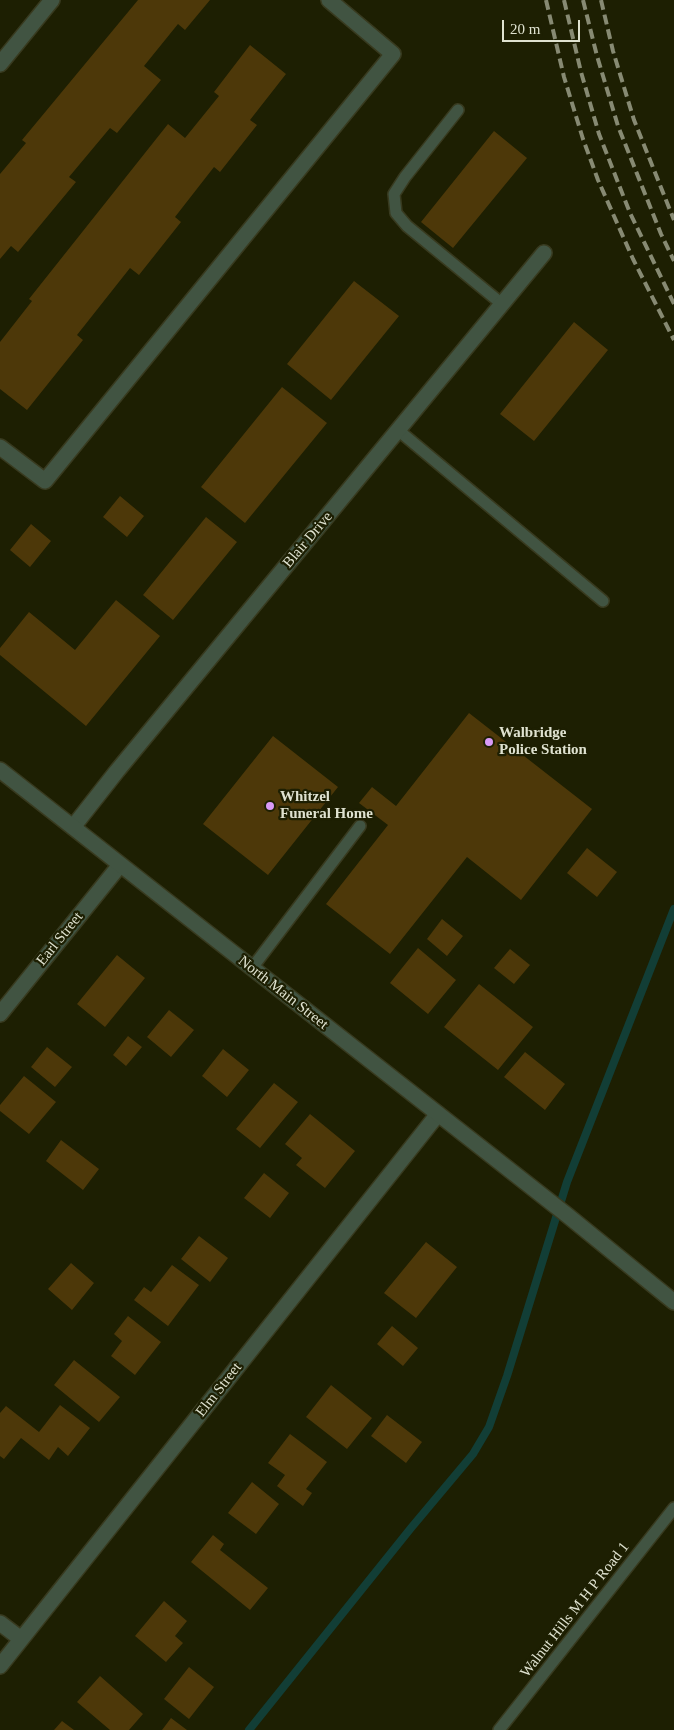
<!DOCTYPE html>
<html>
<head>
<meta charset="utf-8">
<style>
  body { margin:0 }
  #map { position:relative; width:674px; height:1730px; overflow:hidden; background:#1d1f02; font-family:"Times New Roman",serif }
  canvas { display:block }
  .scale { position:absolute; left:502px; top:20px; width:78px; height:22px; box-sizing:border-box; border:2px solid #dfe2d0; border-top:0; padding-left:6px; font-size:15px; line-height:18px; white-space:nowrap; color:#dfe2d0; -webkit-text-stroke:4px #1d1f02; paint-order:stroke }
</style>
</head>
<body>
<div id="map">
<canvas width="674" height="1730"></canvas>
<div class="scale">20 m</div>
</div>
<script>
const c = document.querySelector('canvas').getContext('2d');
c.lineJoin = 'round';
function poly(rows) {
  const path = new Path2D();
  for (const r of rows) {
    path.moveTo(r[0], r[1]);
    for (let i = 2; i < r.length; i += 2) path.lineTo(r[i], r[i + 1]);
  }
  return path;
}
function stroke(path, color, width, dash) {
  c.strokeStyle = color;
  c.lineWidth = width;
  c.lineCap = dash ? 'butt' : 'round';
  c.setLineDash(dash || []);
  c.stroke(path);
}
function fill(path, color) {
  c.fillStyle = color;
  c.fill(path, 'evenodd');
}
function write(font, color, halo, rows, align = 'center') {
  c.font = font + ' "Times New Roman",serif';
  c.lineWidth = 4.5;
  c.setLineDash([]);
  c.textBaseline = 'middle';
  c.strokeStyle = halo;
  c.fillStyle = color;
  for (const [text, x, y, turn = 0] of rows) {
    c.save();
    c.translate(x, y);
    c.rotate((+turn || 0) * Math.PI / 180);
    c.textAlign = isNaN(turn) ? turn : align;
    if (halo) c.strokeText(text, 0, 0);
    c.fillText(text, 0, 0);
    c.restore();
  }
}
const stream = poly([
  [249,1730,411,1528,473,1454,489,1427,507,1376,567,1182,674,909]
]);
const building = poly([
  [138,0,210,0,185,30,178,24,144,66,161,80,117,133,110,128,69,177,76,182,18,252,11,246,0,259,0,174,26,143,22,140],
  [250,45,286,74,250,120,257,125,220,172,214,167,175,217,181,222,139,275,130,268,77,335,83,340,27,410,0,389,0,342,32,301,29,299,168,124,185,138,219,96,214,92],
  [494,131,527,158,453,248,421,222],
  [354,281,399,316,331,400,287,364],
  [574,322,608,350,534,441,500,414],
  [282,387,327,423,245,523,201,487],
  [120,496,144,516,127,537,103,517],
  [206,517,237,542,173,620,143,595],
  [31,524,51,541,30,567,10,550],
  [116,600,160,636,86,726,0,655,0,648,29,612,75,650],
  [469,713,592,809,521,900,467,857,390,954,326,904,388,825,359,803,372,787,396,806],
  [273,736,338,787,268,875,203,824],
  [587,848,617,872,597,897,567,873],
  [442,919,463,936,447,956,427,939],
  [418,948,456,980,428,1014,390,983],
  [510,949,530,965,514,984,494,968],
  [117,955,145,978,105,1027,77,1004],
  [479,984,533,1027,498,1070,444,1027],
  [169,1010,194,1030,171,1057,147,1037],
  [128,1036,142,1047,126,1066,113,1055],
  [47,1047,72,1067,55,1087,31,1067],
  [223,1049,249,1070,227,1097,202,1076],
  [525,1052,565,1084,545,1110,504,1077],
  [24,1076,56,1102,29,1134,0,1111,0,1105],
  [274,1083,298,1102,260,1148,236,1129],
  [310,1114,355,1151,325,1188,296,1165,302,1158,285,1144],
  [61,1140,99,1169,83,1190,46,1161],
  [264,1173,289,1193,270,1218,244,1198],
  [199,1236,228,1258,210,1282,181,1259],
  [426,1242,457,1267,416,1318,384,1293],
  [71,1263,94,1283,72,1310,48,1289],
  [172,1265,199,1285,168,1326,134,1300,144,1287,151,1292],
  [128,1316,161,1342,135,1375,111,1356,122,1341,114,1334],
  [392,1326,418,1348,403,1366,377,1344],
  [74,1360,120,1397,99,1422,54,1385],
  [331,1385,372,1418,347,1449,306,1417],
  [60,1405,90,1428,68,1456,58,1447,49,1460,21,1438,4,1459,0,1456,0,1413,6,1406,39,1432],
  [387,1415,422,1442,406,1463,371,1436],
  [290,1434,327,1462,306,1489,312,1493,303,1506,277,1486,285,1475,268,1463],
  [252,1482,279,1504,256,1534,228,1513],
  [213,1535,224,1544,220,1550,268,1588,250,1610,191,1562],
  [164,1601,187,1621,175,1636,183,1643,166,1662,135,1636],
  [189,1667,214,1687,189,1719,164,1699],
  [100,1676,143,1714,129,1730,110,1730,77,1702],
  [171,1718,187,1730,162,1730],
  [62,1721,74,1730,54,1730]
]);
const service = poly([
  [458,110,405,177,394,194,396,213,407,226,502,304],
  [398,430,603,601],
  [252,968,360,826],
  [499,1730,674,1508]
]);
const minor = poly([
  [0,64,52,0],
  [0,447,45,481,393,54,329,0],
  [73,827,117,771,544,253],
  [0,1014,120,865],
  [0,1623,21,1639],
  [0,1666,438,1114]
]);
const tertiary = poly([
  [0,770,567,1215,674,1302]
]);
const rail = poly([
  [546,0,564,77,583,139,598,180,633,259,674,340],
  [564,0,581,72,599,134,630,213,674,304],
  [583,0,597,56,618,126,661,234,674,261],
  [601,0,613,51,634,120,674,220]
]);
const markers = [
  [489,742,5,"#d99af7"],
  [270,806,5,"#d99af7"]
];
const streetNames = [
  ["Blair Drive",308,540,-50],
  ["Earl Street",60,939,-51],
  ["North Main Street",283,993,38],
  ["Elm Street",219,1390,-52],
  ["Walnut Hills M H P Road 1",575,1610,-52]
];
const poiNames = [
  ["Walbridge",499,733],
  ["Police Station",499,750],
  ["Whitzel",280,797],
  ["Funeral Home",280,814]
];
stroke(stream, '#123e36', 8);
fill(building, '#4d3809');
stroke(service, '#383a1f', 14);
stroke(minor, '#383a1f', 18);
stroke(tertiary, '#383a1f', 18);
stroke(service, '#415442', 11);
stroke(minor, '#415442', 15);
stroke(tertiary, '#415442', 15);
stroke(rail, '#878a73', 4, [10, 5]);
for (const [x, y, r, color] of markers) {
  const dot = new Path2D();
  dot.arc(x, y, r, 0, 2 * Math.PI);
  c.fillStyle = color;
  c.fill(dot);
  stroke(dot, '#1d1f02', 2);
}
write('15px', '#dfe2d0', '#1d1f02', streetNames);
write('bold 15px', '#dfe2d0', '#1d1f02', poiNames, 'left');
</script>
</body>
</html>
